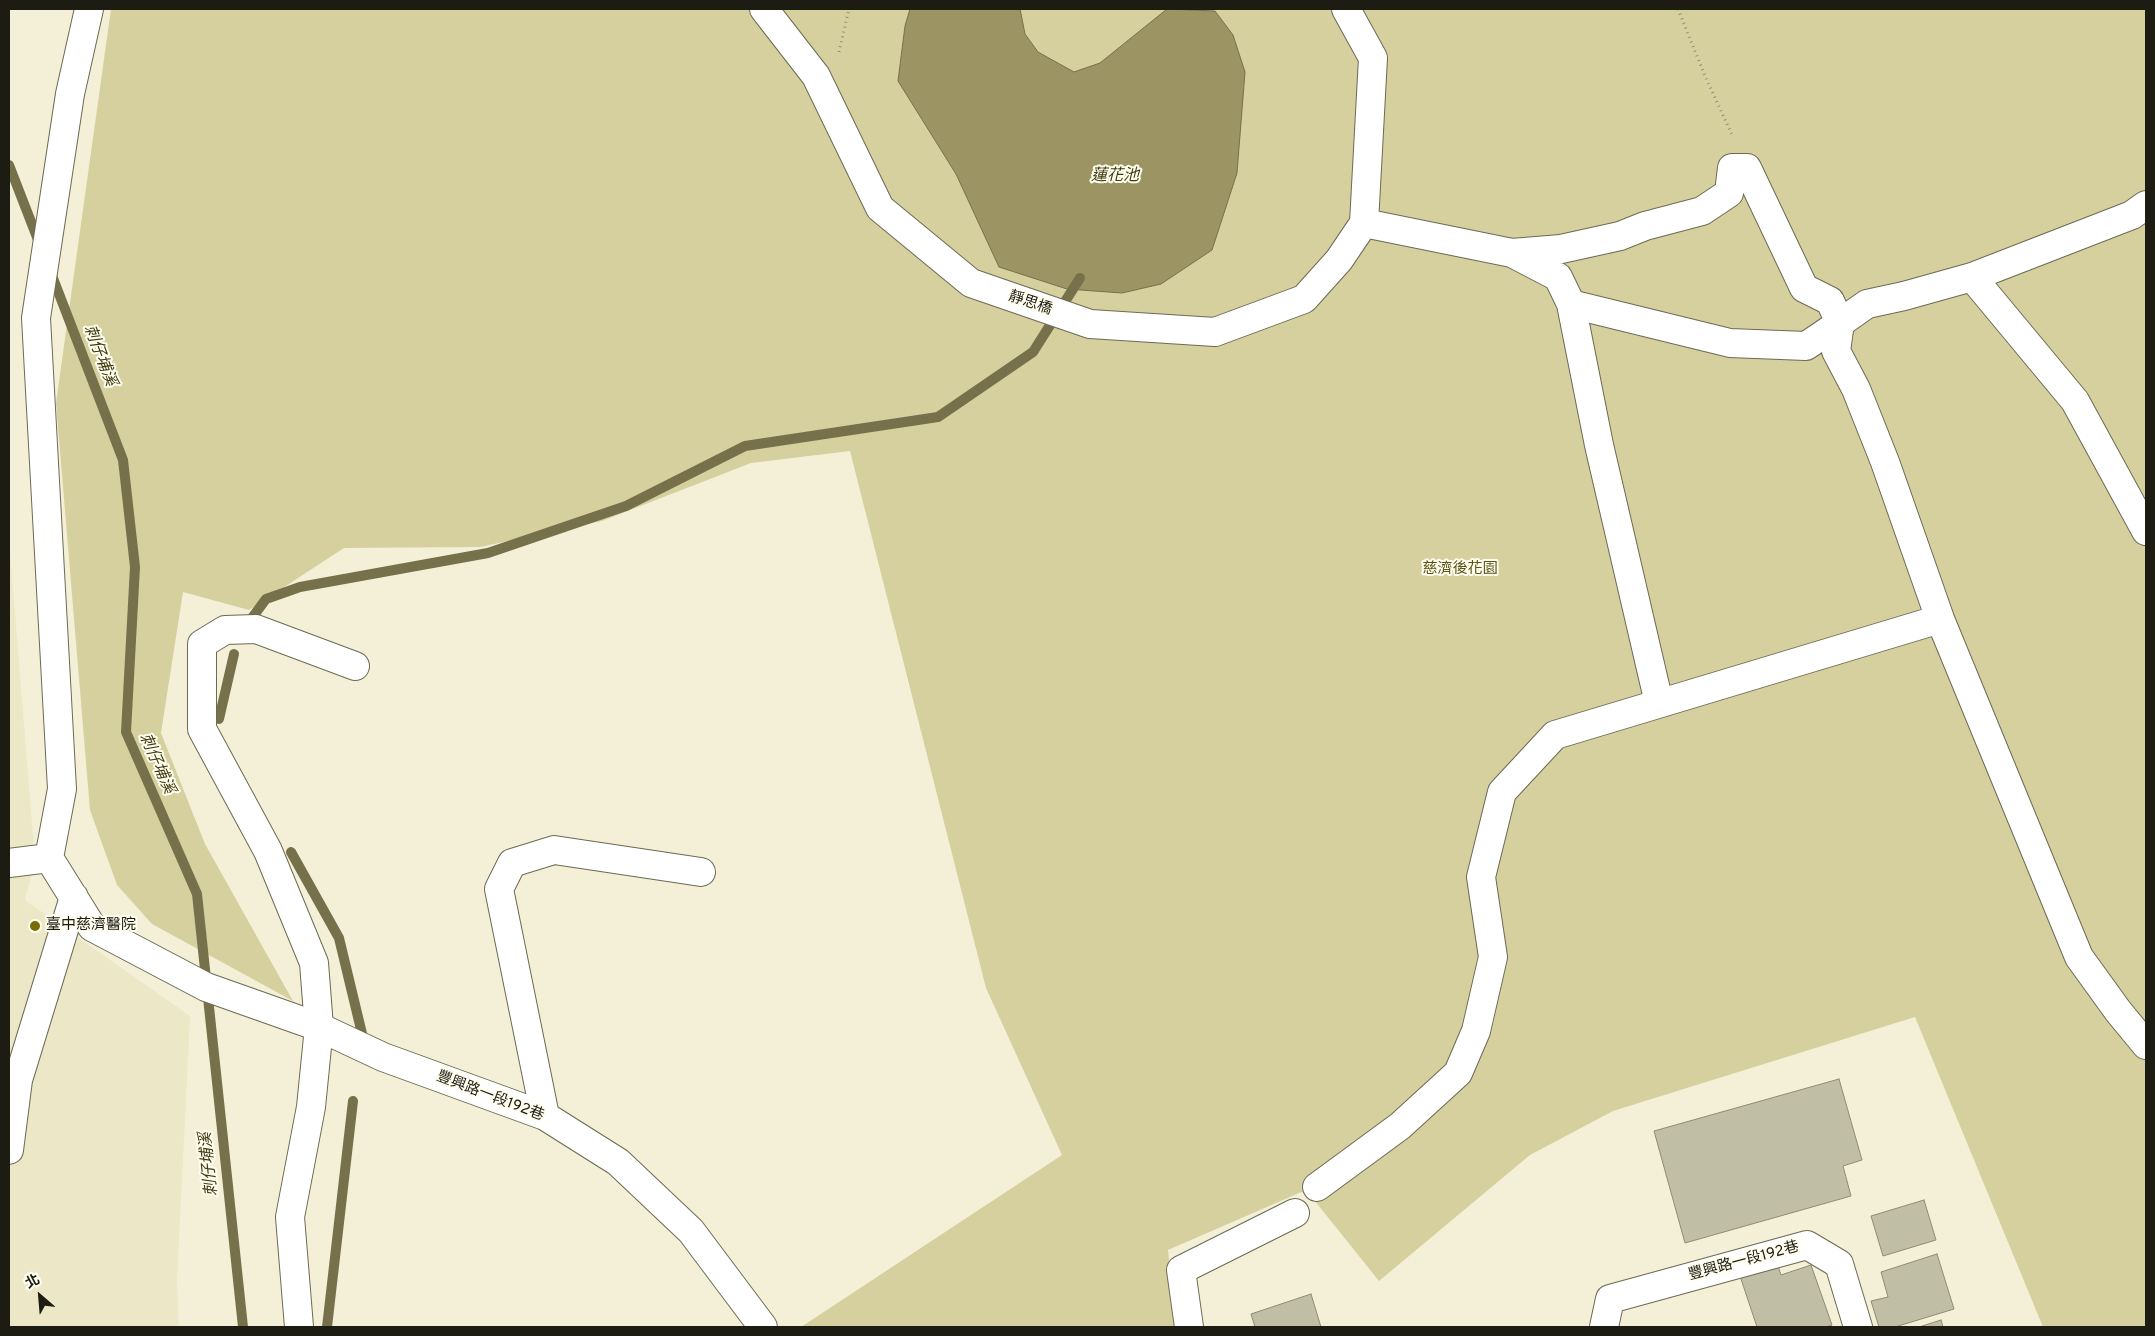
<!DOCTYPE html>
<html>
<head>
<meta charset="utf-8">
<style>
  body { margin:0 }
  #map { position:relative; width:2155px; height:1336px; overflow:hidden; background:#f3f0d7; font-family:Overpass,"Noto Sans TC",sans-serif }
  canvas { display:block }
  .frame { position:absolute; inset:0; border:10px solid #1d1c13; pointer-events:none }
  .north { position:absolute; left:15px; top:1271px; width:50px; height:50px; -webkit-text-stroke:4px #fffdee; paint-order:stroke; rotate:333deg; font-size:14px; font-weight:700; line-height:20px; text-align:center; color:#1d1c13 }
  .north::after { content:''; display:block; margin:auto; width:18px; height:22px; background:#1d1c13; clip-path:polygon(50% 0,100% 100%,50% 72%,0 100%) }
</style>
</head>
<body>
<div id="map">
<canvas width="2155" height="1336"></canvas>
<div class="frame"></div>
<div class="north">北</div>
</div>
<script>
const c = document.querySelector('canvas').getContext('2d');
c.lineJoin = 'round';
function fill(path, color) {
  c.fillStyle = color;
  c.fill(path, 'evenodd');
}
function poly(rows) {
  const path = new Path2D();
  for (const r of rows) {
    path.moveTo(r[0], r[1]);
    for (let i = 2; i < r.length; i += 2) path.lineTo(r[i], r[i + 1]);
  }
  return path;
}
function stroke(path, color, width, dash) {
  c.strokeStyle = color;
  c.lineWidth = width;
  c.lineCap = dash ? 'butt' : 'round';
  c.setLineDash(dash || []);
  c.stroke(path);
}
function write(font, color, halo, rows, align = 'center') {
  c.font = font + ' Overpass,"Noto Sans TC",sans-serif';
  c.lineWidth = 4;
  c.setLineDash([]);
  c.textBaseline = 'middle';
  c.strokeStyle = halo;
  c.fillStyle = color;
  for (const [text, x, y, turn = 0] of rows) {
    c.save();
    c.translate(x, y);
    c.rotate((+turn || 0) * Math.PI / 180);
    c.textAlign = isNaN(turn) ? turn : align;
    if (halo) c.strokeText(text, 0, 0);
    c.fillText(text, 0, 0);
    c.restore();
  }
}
const built = poly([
  [9,539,35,860,25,900,190,1016,177,1282,179,1327,9,1327]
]);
const green = poly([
  [111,9,2146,9,2146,1327,2043,1327,1915,1017,1613,1111,1530,1155,1379,1281,1306,1190,1168,1250,1176,1327,801,1327,1062,1155,986,988,850,451,751,463,602,521,480,547,344,548,249,610,183,592,161,733,205,844,293,1001,152,924,117,885,90,810,56,403]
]);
const water = poly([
  [910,9,1020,9,1025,34,1038,52,1074,72,1100,63,1167,9,1215,11,1233,35,1245,72,1237,173,1212,250,1161,284,1122,293,1067,289,999,267,956,174,898,81,905,26,910,9]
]);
const stream = poly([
  [9,165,40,245],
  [51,273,123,460,135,567,126,732,197,894,243,1327],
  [246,626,266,599,300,587,488,553,626,506,745,446,938,417,1033,352,1080,278],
  [219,719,234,654],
  [291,852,339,938,364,1042],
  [327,1327,353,1101]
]);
const building = poly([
  [1839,1079,1862,1160,1843,1166,1851,1196,1685,1243,1654,1131,1839,1079],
  [1924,1200,1936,1240,1883,1256,1871,1216,1924,1200],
  [1937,1254,1954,1309,1895,1327,1879,1327,1871,1301,1888,1297,1881,1272,1937,1254],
  [1777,1263,1781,1275,1811,1265,1832,1325,1826,1327,1757,1327,1740,1276,1777,1263],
  [1311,1294,1321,1327,1255,1327,1251,1314,1311,1294],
  [1941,1320,1943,1327,1919,1327,1941,1320]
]);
const path = poly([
  [1678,9,1705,76,1733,137],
  [839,52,849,9]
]);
const minor = poly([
  [89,9,70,94,36,318,62,789,49,858,92,927,206,987,319,1027,383,1057,545,1116,618,1162,691,1231,763,1327],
  [764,9,816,76,880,208,971,283,1090,324,1215,332,1304,299,1339,260,1364,223,1512,253,1558,277,1571,304,1730,343,1806,346,1840,323,1836,351,1856,389,1885,462,1940,619,2079,957,2118,1011,2146,1045],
  [1346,9,1373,58,1364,223],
  [1512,253,1561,249,1620,236,1645,226,1702,211,1729,193,1732,168,1747,168,1804,288,1830,301,1840,323,1867,304,1904,296,1972,277,2132,215,2146,205],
  [1972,277,2075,401,2146,531],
  [1571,304,1599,445,1659,703],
  [9,863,49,858],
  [545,1116,499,889,512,863,554,850,701,872],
  [9,1150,18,1080,74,897],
  [1317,1187,1400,1126,1458,1073,1476,1031,1493,957,1481,877,1502,792,1555,735,1940,619],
  [299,1327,290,1217,311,1107,319,1027,314,963,268,851,202,729,202,644,225,630,256,629,355,666],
  [1189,1327,1181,1270,1295,1213],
  [1604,1327,1610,1299,1807,1245,1839,1264,1858,1327]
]);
const markers = [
  [35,926,6,"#776c05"]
];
const streetNames = [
  ["靜思橋",1030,304,19],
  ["豐興路一段192巷",490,1097,21],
  ["豐興路一段192巷",1744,1262,-15]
];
const parkNames = [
  ["慈濟後花園",1460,570]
];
const poiNames = [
  ["臺中慈濟醫院",46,926]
];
const waterNames = [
  ["蓮花池",1115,177],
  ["刺仔埔溪",99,356,69],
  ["刺仔埔溪",156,764,66],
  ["刺仔埔溪",210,1164,-96]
];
fill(built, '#ece8c7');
fill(green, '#d6d09f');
fill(water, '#9c9563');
stroke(water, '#76714b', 1);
stroke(stream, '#76714b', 10);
fill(building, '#c0bea5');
stroke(building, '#8e8b74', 1);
stroke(minor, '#6c6a54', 30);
stroke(path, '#918f7d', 3, [1, 4]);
stroke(minor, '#fff', 28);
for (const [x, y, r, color] of markers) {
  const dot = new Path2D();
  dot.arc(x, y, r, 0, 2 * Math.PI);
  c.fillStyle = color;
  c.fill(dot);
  stroke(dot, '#fffdee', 2);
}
write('15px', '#1d1c13', '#fffdee', streetNames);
write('15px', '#5a5216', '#fffdee', parkNames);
write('15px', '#1d1c13', '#fffdee', poiNames, 'left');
write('italic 16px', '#3d380e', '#fffdee', waterNames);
</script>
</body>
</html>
